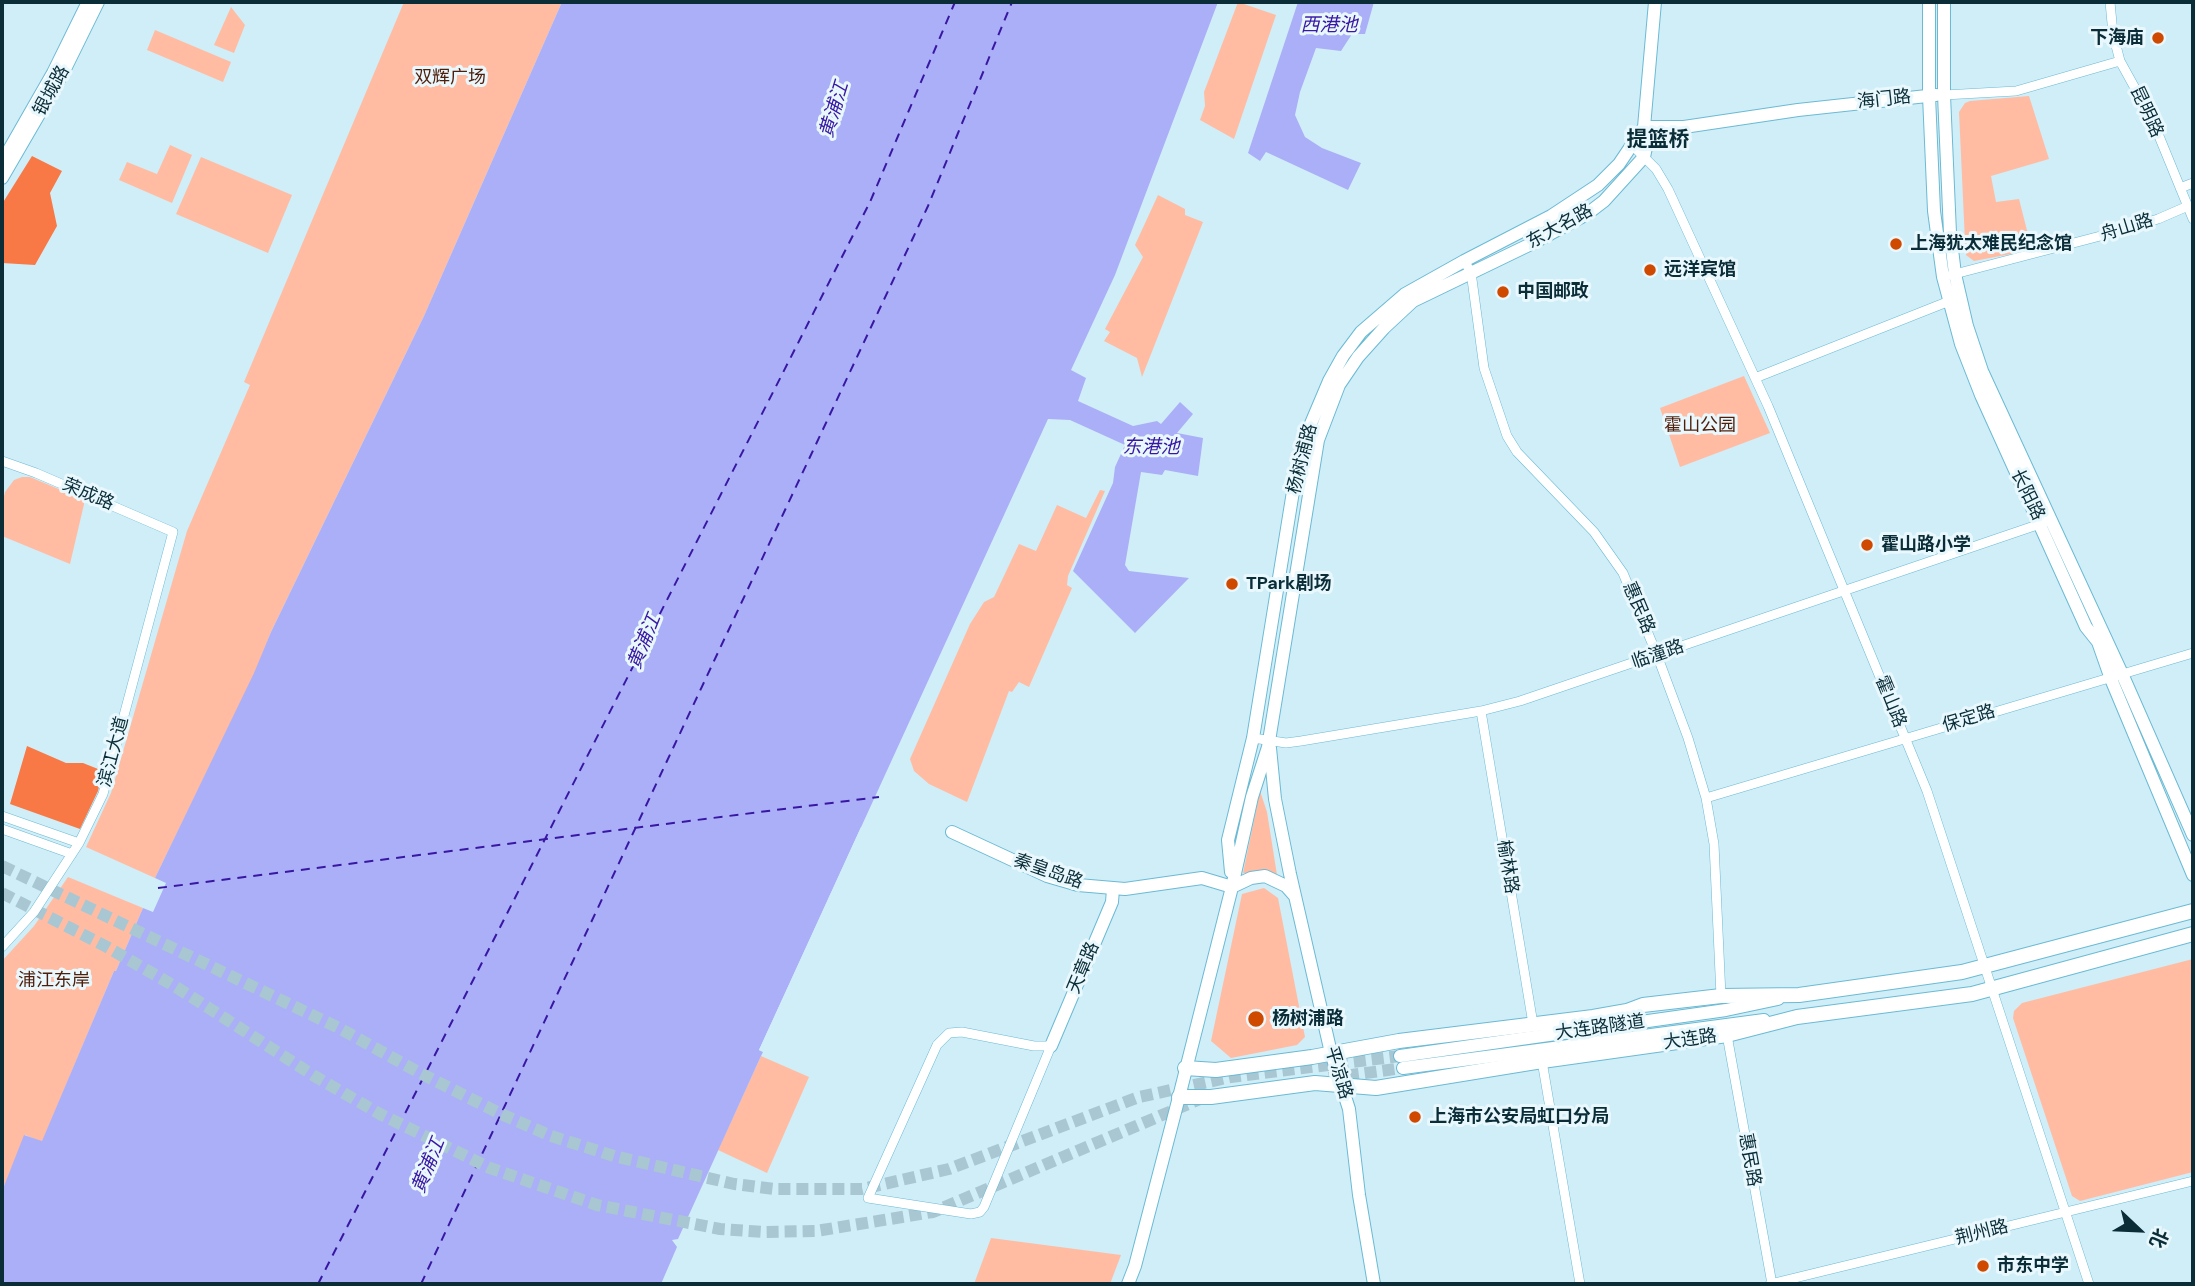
<!DOCTYPE html>
<html>
<head>
<meta charset="utf-8">
<style>
  body { margin:0 }
  #map { position:relative; width:2195px; height:1286px; overflow:hidden; background:#d0eef8; font-family:"DM Sans","Noto Sans SC",sans-serif }
  canvas { display:block }
  .frame { position:absolute; inset:0; border:4px solid #0a2d38; pointer-events:none }
  .north { position:absolute; left:2104px; top:1195px; width:70px; height:70px; -webkit-text-stroke:5px #e9f8fd; paint-order:stroke; rotate:113deg; font-size:19px; font-weight:700; line-height:28px; text-align:center; color:#0a2d38 }
  .north::after { content:''; display:block; margin:auto; width:24px; height:32px; background:#0a2d38; clip-path:polygon(50% 0,100% 100%,50% 72%,0 100%) }
</style>
</head>
<body>
<div id="map">
<canvas width="2195" height="1286"></canvas>
<div class="frame"></div>
<div class="north">北</div>
</div>
<script>
const c = document.querySelector('canvas').getContext('2d');
c.lineJoin = 'round';
function fill(path, color) {
  c.fillStyle = color;
  c.fill(path, 'evenodd');
}
function poly(rows) {
  const path = new Path2D();
  for (const r of rows) {
    path.moveTo(r[0], r[1]);
    for (let i = 2; i < r.length; i += 2) path.lineTo(r[i], r[i + 1]);
  }
  return path;
}
function stroke(path, color, width, dash) {
  c.strokeStyle = color;
  c.lineWidth = width;
  c.lineCap = dash ? 'butt' : 'round';
  c.setLineDash(dash || []);
  c.stroke(path);
}
function write(font, color, halo, rows, align = 'center') {
  c.font = font + ' "DM Sans","Noto Sans SC",sans-serif';
  c.lineWidth = 6;
  c.setLineDash([]);
  c.textBaseline = 'middle';
  c.strokeStyle = halo;
  c.fillStyle = color;
  for (const [text, x, y, turn = 0] of rows) {
    c.save();
    c.translate(x, y);
    c.rotate((+turn || 0) * Math.PI / 180);
    c.textAlign = isNaN(turn) ? turn : align;
    if (halo) c.strokeText(text, 0, 0);
    c.fillText(text, 0, 0);
    c.restore();
  }
}
const green = poly([
  [404,2,562,2,424,316,271,632,255,673,155,878,86,847,111,793,187,531,250,385,244,382],
  [1238,2,1276,15,1234,139,1200,120,1205,106,1204,92],
  [231,7,245,25,234,53,214,45],
  [155,30,231,62,223,82,147,50],
  [2029,96,2049,159,1991,176,1996,202,2019,199,2032,250,1974,261,1966,255,1965,242,1959,112,1965,103,1970,101],
  [170,145,192,155,172,203,119,180,127,162,157,174],
  [201,157,292,195,268,253,176,214],
  [1158,195,1185,209,1185,215,1203,222,1142,377,1137,358,1104,341,1110,332,1105,329,1143,257,1135,245],
  [1744,376,1770,433,1680,467,1660,408],
  [22,477,30,477,85,500,70,564,2,536,2,505,5,492,14,480],
  [1100,490,1105,491,1068,576,1067,585,1072,588,1029,687,1019,682,1012,692,1009,691,967,802,929,784,914,771,910,759,970,624,984,602,994,597,1019,544,1036,551,1057,505,1086,518],
  [1260,791,1267,812,1277,875,1243,873],
  [68,877,143,908,116,971,114,971,42,1142,25,1135,2,1191,2,961,34,926],
  [1264,888,1278,898,1305,1037,1297,1045,1231,1058,1211,1041,1242,894],
  [2193,959,2193,1172,2080,1201,2072,1196,2013,1018,2014,1011,2022,1003],
  [761,1056,809,1077,767,1173,718,1150],
  [991,1238,1121,1255,1110,1284,974,1284]
]);
const forest = poly([
  [32,156,62,171,50,193,57,226,35,265,2,263,2,204],
  [27,746,66,763,83,763,103,771,98,791,80,829,10,804]
]);
const water = poly([
  [562,2,1218,2,1115,275,1071,370,1086,378,1078,401,1133,426,1157,421,1161,424,1180,402,1193,414,1177,433,1203,438,1198,476,1165,470,1162,475,1141,472,1125,565,1129,571,1189,578,1135,633,1073,571,1113,483,1115,467,1125,445,1070,420,1048,419,759,1050,763,1052,761,1056,678,1239,672,1240,677,1247,661,1284,2,1284,2,1191,24,1135,42,1141,114,971,116,971,143,908,153,912,166,883,155,878,254,673,271,632,424,316],
  [1298,2,1374,2,1365,34,1352,34,1341,51,1316,48,1300,92,1295,115,1305,137,1322,148,1361,163,1348,190,1266,152,1260,161,1248,153]
]);
const pier = poly([
  [861,827,865,828,763,1048,766,1053,759,1050]
]);
const ferry = poly([
  [158,888,879,797],
  [318,1284,870,202,955,2],
  [421,1284,928,206,1012,2]
]);
const secondaryTunnel = poly([
  [2,866,339,1028,420,1073,499,1113,551,1136,614,1156,734,1184,775,1189,862,1189,949,1169,1139,1097,1231,1077,1400,1056],
  [2,893,107,947,176,987,316,1077,380,1114,490,1168,597,1205,720,1229,764,1232,816,1231,933,1212,1200,1099],
  [1329,1078,1403,1068]
]);
const street = poly([
  [2110,2,2113,34,2120,61,2152,119,2193,219],
  [1944,95,2016,91,2120,61],
  [1633,146,1656,169,1668,189,1768,406,1927,791,2089,1284],
  [2180,188,2193,183],
  [1464,261,1471,272,1484,368,1507,436,1517,452,1594,532,1623,573,1657,655,1688,738,1706,798,1714,844,1721,996],
  [1951,275,2108,234,2158,219,2188,206],
  [1755,378,1952,300],
  [2,461,36,473,173,532,103,794,79,843,34,912,2,947],
  [1481,711,1533,1024],
  [1253,738,1286,743,1301,741,1481,711,1520,701,2043,523],
  [1706,798,2193,653],
  [2,816,79,843],
  [2,829,72,854],
  [962,1032,1034,1046,1051,1046,984,1207,980,1212,971,1214,868,1198,937,1045,949,1033,962,1032],
  [1727,1035,1772,1284],
  [1542,1061,1580,1284],
  [1770,1284,2193,1181]
]);
const secondary = poly([
  [1929,2,1929,96,1934,211,1943,277,1961,344,1981,395,2086,627,2098,642,2111,679,2193,875],
  [1944,2,1944,95,1950,233,1955,274,1967,326,1982,371,2123,676,2193,835],
  [1644,127,1684,127,1798,110,1936,95],
  [2,162,53,73,88,2],
  [2,178,63,73,98,2],
  [1270,748,1275,799,1290,874,1331,1053,1349,1109,1359,1195,1374,1284],
  [952,832,1047,876,1078,885,1125,889,1202,878,1232,887],
  [1231,872,1228,840,1253,738,1296,473,1304,440,1329,381,1343,356,1361,332,1405,294,1464,261,1551,216,1598,185,1619,164,1644,127,1655,2],
  [1232,887,1251,878,1265,876,1286,886,1294,895],
  [1051,1046,1112,902,1113,889],
  [1400,1056,1726,1010,1778,999],
  [1403,1068,1764,1020],
  [1128,1284,1135,1266,1179,1097,1232,887,1252,797,1268,747,1318,440,1339,385,1358,357,1384,328,1413,301,1533,243,1587,214,1604,201,1644,157,1648,138,1644,127]
]);
const primary = poly([
  [1185,1068,1216,1070,1312,1057,1399,1041,1593,1017,1627,1011,1643,1005,1721,996,1799,995,1962,972,2193,911],
  [1179,1097,1211,1097,1315,1083,1376,1088,1542,1061,1727,1035,1797,1017,1972,994,2193,934]
]);
const markers = [
  [2158,38,7,"#cf4a00"],
  [1896,244,7,"#cf4a00"],
  [1650,270,7,"#cf4a00"],
  [1503,292,7,"#cf4a00"],
  [1867,545,7,"#cf4a00"],
  [1232,584,7,"#cf4a00"],
  [1256,1019,9,"#cf4a00"],
  [1415,1117,7,"#cf4a00"],
  [1983,1266,7,"#cf4a00"]
];
const poiNames = [
  ["下海庙",2144,38,"right"],
  ["上海犹太难民纪念馆",1910,244],
  ["远洋宾馆",1664,270],
  ["中国邮政",1517,292],
  ["霍山路小学",1881,545],
  ["TPark剧场",1246,584],
  ["杨树浦路",1272,1019],
  ["上海市公安局虹口分局",1429,1117],
  ["市东中学",1997,1266]
];
const parkNames = [
  ["双辉广场",450,78],
  ["霍山公园",1700,426],
  ["浦江东岸",54,981]
];
const streetNames = [
  ["银城路",52,91,-61],
  ["海门路",1884,100,-6],
  ["昆明路",2146,112,65],
  ["东大名路",1560,227,-29],
  ["舟山路",2127,228,-17],
  ["杨树浦路",1303,459,-76],
  ["荣成路",88,495,23],
  ["长阳路",2027,495,64],
  ["惠民路",1638,608,67],
  ["临潼路",1658,655,-19],
  ["霍山路",1890,702,68],
  ["保定路",1969,719,-17],
  ["滨江大道",114,752,-75],
  ["榆林路",1507,867,81],
  ["秦皇岛路",1048,872,19],
  ["天章路",1084,968,-67],
  ["大连路隧道",1600,1028,-8],
  ["大连路",1690,1040,-8],
  ["平凉路",1338,1073,73],
  ["惠民路",1749,1160,80],
  ["荆州路",1982,1233,-14]
];
const waterNames = [
  ["西港池",1329,26],
  ["黄浦江",835,110,-73],
  ["东港池",1151,448],
  ["黄浦江",645,642,-68],
  ["黄浦江",429,1166,-68]
];
const quarterNames = [
  ["提篮桥",1658,140]
];
fill(green, '#ffbca3');
fill(forest, '#f87946');
fill(water, '#abaff7');
fill(pier, '#d0eef8');
stroke(ferry, '#3818a3', 2, [9, 7]);
stroke(secondaryTunnel, '#a8c7d2', 12, [12, 6]);
stroke(street, '#6abad4', 10);
stroke(secondary, '#6abad4', 14);
stroke(primary, '#6abad4', 16);
stroke(street, '#fff', 9);
stroke(secondary, '#fff', 12);
stroke(primary, '#fff', 14);
for (const [x, y, r, color] of markers) {
  const dot = new Path2D();
  dot.arc(x, y, r, 0, 2 * Math.PI);
  c.fillStyle = color;
  c.fill(dot);
  stroke(dot, '#e9f8fd', 2.5);
}
write('bold 18px', '#0a2d38', '#e9f8fd', poiNames, 'left');
write('18px', '#4f1e0a', '#e9f8fd', parkNames);
write('18px', '#0a2d38', '#e9f8fd', streetNames);
write('italic 19px', '#3818a3', '#e9f8fd', waterNames);
write('bold 21px', '#0a2d38', '#e9f8fd', quarterNames);
</script>
</body>
</html>
